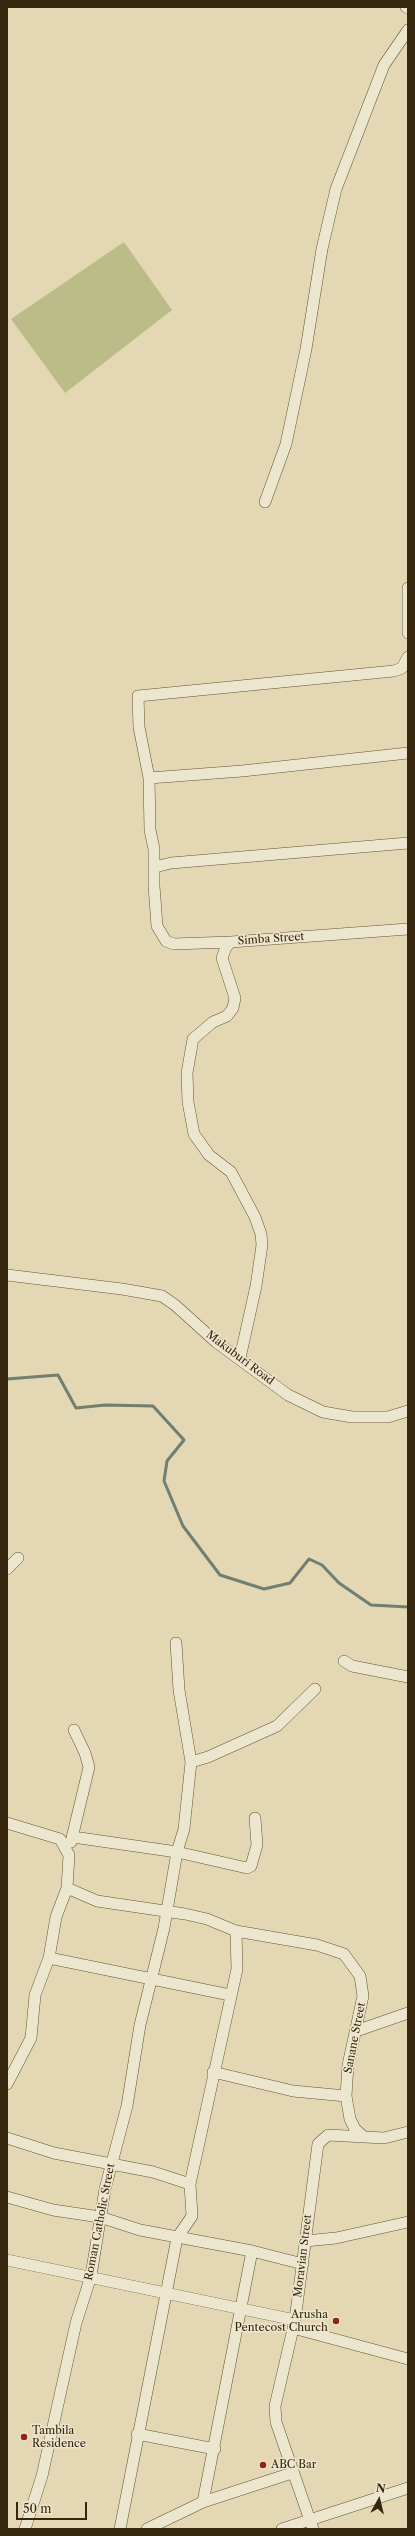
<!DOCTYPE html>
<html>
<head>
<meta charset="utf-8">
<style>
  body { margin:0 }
  #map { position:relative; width:415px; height:2536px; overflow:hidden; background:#e3d8b3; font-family:"Libre Caslon Text",serif }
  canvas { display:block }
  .frame { position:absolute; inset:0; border:8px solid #37260e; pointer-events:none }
  .north { position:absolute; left:359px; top:2480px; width:40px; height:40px; -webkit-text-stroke:3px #ede6ce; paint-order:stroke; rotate:8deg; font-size:11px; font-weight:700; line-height:16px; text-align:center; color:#37260e }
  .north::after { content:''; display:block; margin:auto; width:14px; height:18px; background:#37260e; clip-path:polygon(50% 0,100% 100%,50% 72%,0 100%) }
  .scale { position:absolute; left:16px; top:2502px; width:71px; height:18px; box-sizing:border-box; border:2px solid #37260e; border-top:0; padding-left:5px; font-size:12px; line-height:14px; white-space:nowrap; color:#37260e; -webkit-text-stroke:3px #ede6ce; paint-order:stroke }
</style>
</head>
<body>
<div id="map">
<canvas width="415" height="2536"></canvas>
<div class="frame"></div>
<div class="north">N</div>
<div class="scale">50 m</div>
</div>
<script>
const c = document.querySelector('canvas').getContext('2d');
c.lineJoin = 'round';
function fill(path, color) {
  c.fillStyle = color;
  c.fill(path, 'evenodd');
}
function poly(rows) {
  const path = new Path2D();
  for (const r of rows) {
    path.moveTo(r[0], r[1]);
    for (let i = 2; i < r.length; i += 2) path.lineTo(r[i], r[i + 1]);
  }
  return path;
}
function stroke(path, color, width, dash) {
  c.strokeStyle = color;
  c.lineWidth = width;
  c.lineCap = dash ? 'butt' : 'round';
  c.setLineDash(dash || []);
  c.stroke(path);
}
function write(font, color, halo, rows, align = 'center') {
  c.font = font + ' "Libre Caslon Text",serif';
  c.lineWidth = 3;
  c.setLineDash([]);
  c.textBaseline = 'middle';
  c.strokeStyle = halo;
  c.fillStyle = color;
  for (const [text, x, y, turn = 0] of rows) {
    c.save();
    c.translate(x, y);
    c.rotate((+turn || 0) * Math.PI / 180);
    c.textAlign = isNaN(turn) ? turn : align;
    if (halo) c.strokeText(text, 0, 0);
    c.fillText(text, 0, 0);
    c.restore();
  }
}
const green = poly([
  [124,242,172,310,65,393,11,319]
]);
const stream = poly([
  [7,1379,58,1375,76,1408,105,1405,153,1406,184,1440,167,1461,164,1481,183,1526,220,1575,264,1589,290,1583,309,1559,322,1565,339,1583,371,1605,408,1607]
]);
const minor = poly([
  [406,7,408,8],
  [265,502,286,444,306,349,322,249,336,189,384,65,408,30],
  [408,588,408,633],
  [149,778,242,771,408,753],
  [155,867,171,863,408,843],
  [231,942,174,944,166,941,157,926,154,886,154,849,150,830,149,778,139,727,138,696,394,671,402,668,408,657],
  [7,1275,122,1289,162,1296,175,1305,216,1342,288,1395,323,1412,352,1417,388,1417,408,1411],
  [240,1358,256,1286,262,1245,261,1234,255,1217,231,1172,209,1155,194,1134,188,1102,187,1073,193,1039,213,1022,227,1016,233,1008,235,998,222,958,226,947,231,942,408,929],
  [7,1569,18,1558],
  [344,1661,352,1666,408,1677],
  [191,1762,208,1757,277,1726,315,1689],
  [7,1823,60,1839,69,1855,67,1888,97,1901,185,1914,207,1919,236,1931,317,1945,344,1954,360,1976,363,1996,348,2065,346,2096,350,2119,355,2129,364,2137],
  [73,1837,177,1852,247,1868,251,1866,257,1845,255,1818],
  [71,1842,89,1767,85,1753,74,1730],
  [49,1958,230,1995],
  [356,2031,408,2013],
  [213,2072,293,2091,346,2096],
  [7,2084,31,2038,35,1995,49,1958,56,1917,67,1888],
  [7,2138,54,2153,153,2172,190,2184],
  [7,2197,53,2210,100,2217,140,2230,252,2251,303,2264],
  [305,2241,336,2238,408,2222],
  [7,2260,295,2320],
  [293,2328,408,2359],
  [137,2434,215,2449],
  [203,2502,252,2251],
  [25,2529,42,2476,76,2323,91,2276,105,2189,127,2106,140,2025,164,1928,177,1852,184,1829,191,1762,179,1690,176,1643],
  [120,2529,177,2238,192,2216,190,2184,237,1969,236,1931],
  [147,2529,203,2502,292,2473],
  [282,2529,408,2488],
  [313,2529,276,2422,275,2406,295,2320,318,2144,328,2135,384,2138,408,2132]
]);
const markers = [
  [336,2321,4,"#8f2418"],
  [24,2437,4,"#8f2418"],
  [263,2465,4,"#8f2418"]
];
const streetNames = [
  ["Simba Street",271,939,-4],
  ["Makuburi Road",240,1358,37],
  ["Sanane Street",355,2038,-79],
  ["Roman Catholic Street",100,2222,-79],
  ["Moravian Street",303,2256,-83]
];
const poiNames = [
  ["Arusha",328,2315,"right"],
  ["Pentecost Church",328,2328,"right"],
  ["Tambila",32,2431],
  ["Residence",32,2444],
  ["ABC Bar",271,2465]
];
fill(green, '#bbbc87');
stroke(stream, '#717e72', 3);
stroke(minor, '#625237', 12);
stroke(minor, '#ede6ce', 11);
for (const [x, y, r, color] of markers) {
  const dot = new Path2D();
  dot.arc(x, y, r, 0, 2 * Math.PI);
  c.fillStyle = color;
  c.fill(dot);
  stroke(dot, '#ede6ce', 1.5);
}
write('11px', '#37260e', '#ede6ce', streetNames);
write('11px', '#37260e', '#ede6ce', poiNames, 'left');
</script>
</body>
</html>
